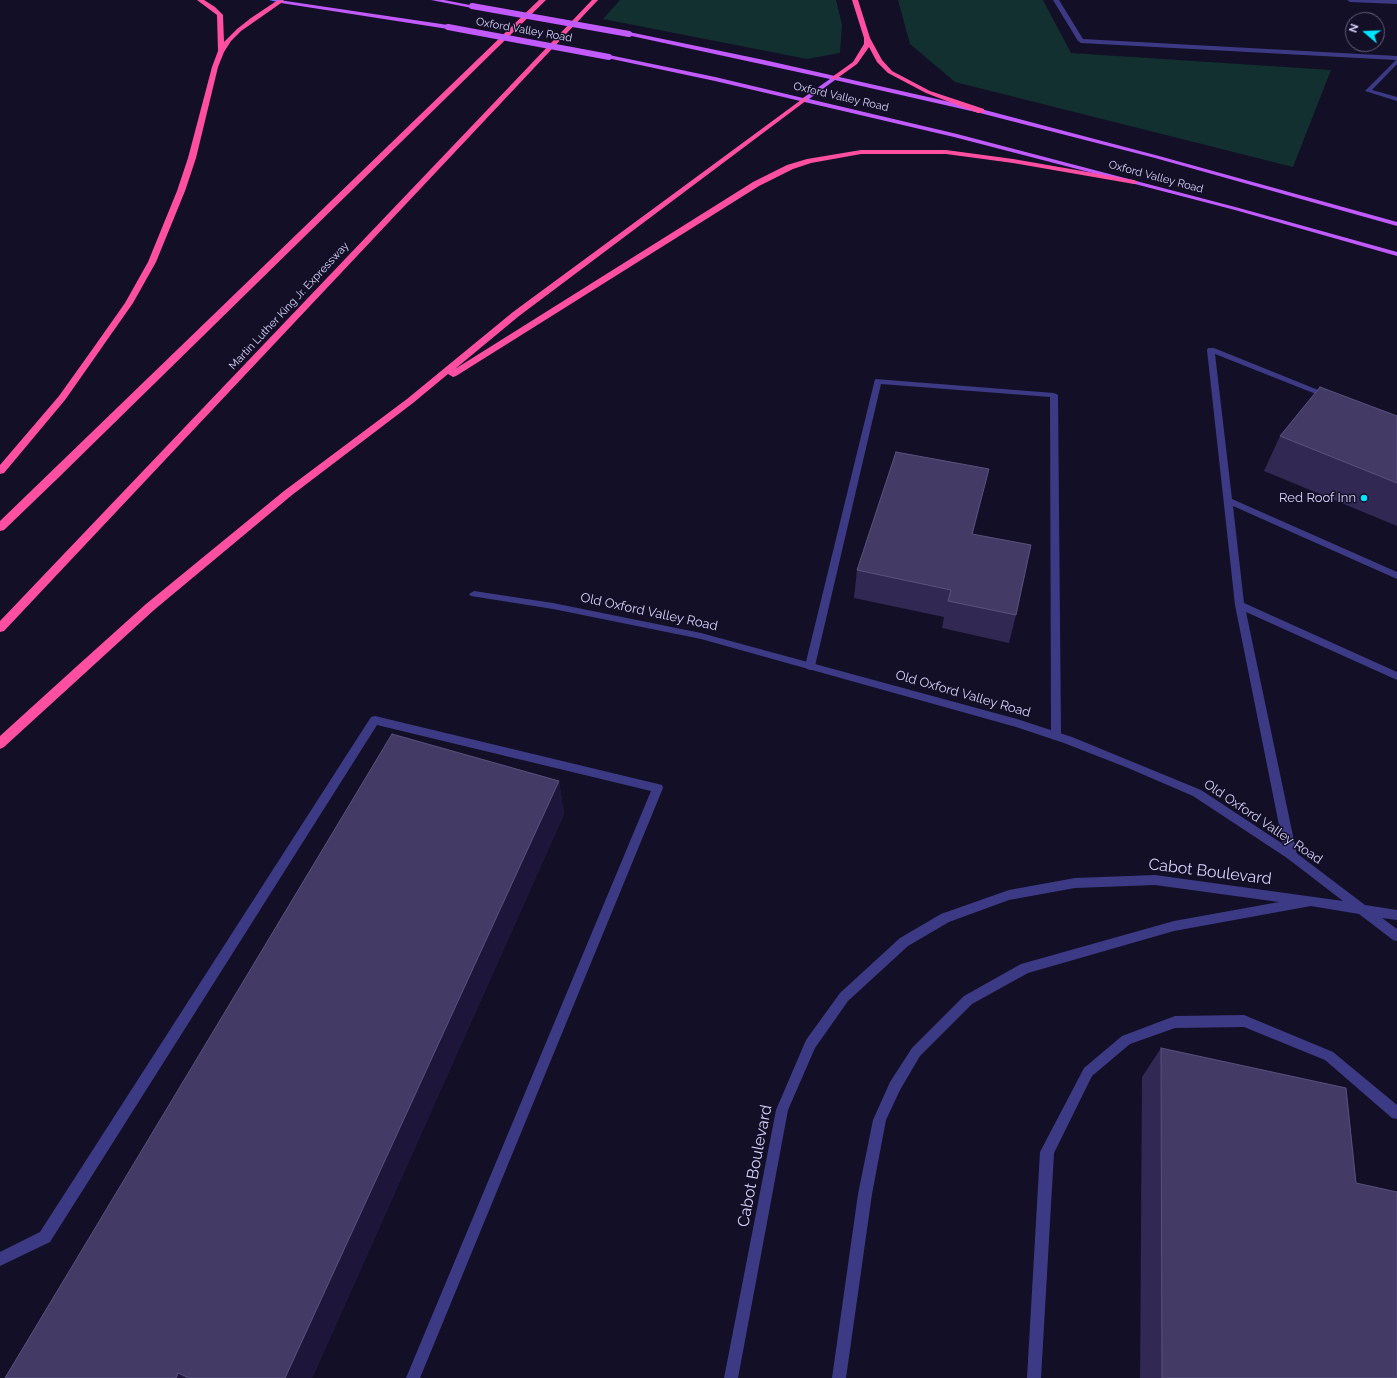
<!DOCTYPE html>
<html>
<head>
<meta charset="utf-8">
<style>
  body { margin:0 }
  #map { position:relative; width:1397px; height:1378px; overflow:hidden; background:#130f26; font-family:Raleway,sans-serif }
  canvas { display:block }
  .north { position:absolute; left:1345px; top:12px; width:40px; height:40px; box-sizing:border-box; background:#130f26; border:1px solid #625e7d; border-radius:50%; rotate:289deg; font-size:11px; font-weight:700; line-height:16px; text-align:center; color:#d9d4ff }
  .north::after { content:''; display:block; margin:auto; width:14px; height:18px; background:#00e5ff; clip-path:polygon(50% 0,100% 100%,50% 72%,0 100%) }
</style>
</head>
<body>
<div id="map">
<canvas width="1397" height="1378"></canvas>
<div class="north">N</div>
</div>
<script>
const c = document.querySelector('canvas').getContext('2d');
c.lineJoin = 'round';
function fill(path, color) {
  c.fillStyle = color;
  c.fill(path, 'evenodd');
}
function poly(rows) {
  const path = new Path2D();
  for (const r of rows) {
    path.moveTo(r[0], r[1]);
    for (let i = 2; i < r.length; i += 2) path.lineTo(r[i], r[i + 1]);
  }
  return path;
}
function stroke(path, color, width, dash) {
  c.strokeStyle = color;
  c.lineWidth = width;
  c.lineCap = dash ? 'butt' : 'round';
  c.setLineDash(dash || []);
  c.stroke(path);
}
function write(font, color, halo, rows, align = 'center') {
  c.font = font + ' Raleway,sans-serif';
  c.lineWidth = 3;
  c.setLineDash([]);
  c.textBaseline = 'middle';
  c.strokeStyle = halo;
  c.fillStyle = color;
  for (const [text, x, y, turn = 0] of rows) {
    c.save();
    c.translate(x, y);
    c.rotate((+turn || 0) * Math.PI / 180);
    c.textAlign = isNaN(turn) ? turn : align;
    if (halo) c.strokeText(text, 0, 0);
    c.fillText(text, 0, 0);
    c.restore();
  }
}
const green = poly([
  [620,0,836,0,842,25,840,53,807,59,603,19],
  [898,0,1043,0,1071,53,1331,70,1293,167,955,82,910,44]
]);
const service = poly([
  [1053,0,1059,0,1083,39,1397,56,1397,64,1372,90,1397,97,1397,101,1365,91,1396,60,1081,43,1078,41,1053,0],
  [1347,0,1397,0,1397,4,1350,2,1347,0],
  [1208,348,1214,348,1333,396,1332,398,1326,398,1215,354,1232,499,1397,572,1397,579,1233,506,1244,603,1397,672,1397,680,1246,612,1297,855,1295,858,1291,860,1287,858,1285,855,1235,605,1207,350,1208,348],
  [875,379,1054,393,1058,395,1061,736,1060,739,1056,740,1052,739,1051,736,1050,397,881,384,815,666,813,669,810,670,807,669,805,666,875,379],
  [375,716,658,784,662,785,663,788,420,1378,406,1378,651,791,377,725,50,1242,0,1266,0,1252,40,1232,371,717,375,716],
  [1244,1015,1333,1052,1397,1105,1397,1119,1392,1118,1325,1060,1244,1027,1175,1028,1130,1044,1092,1076,1054,1153,1041,1378,1027,1378,1040,1152,1084,1068,1122,1036,1175,1016,1244,1015]
]);
const minor = poly([
  [474,591,553,603,701,633,1017,719,1072,737,1201,790,1295,852,1365,905,1397,910,1397,920,1382,918,1397,929,1397,941,1393,940,1359,914,1311,906,1174,931,1028,973,972,1004,920,1056,900,1090,886,1120,872,1194,846,1378,832,1378,858,1194,873,1120,890,1082,912,1048,964,996,1021,964,1174,921,1279,902,1155,885,1075,888,1009,900,949,922,908,946,848,1001,815,1048,788,1110,738,1378,724,1378,776,1110,806,1040,840,993,900,938,941,914,1009,890,1075,878,1155,875,1343,901,1287,858,1193,796,1128,768,1064,743,1016,727,701,639,553,609,471,596,469,594,474,591]
]);
const secondary = poly([
  [269,0,283,0,284,1,281,3,269,0]
]);
const primary = poly([
  [279,0,448,25,451,27,448,29,281,3,279,0],
  [431,0,444,0,475,6,472,8,431,0],
  [629,32,764,60,981,109,1159,156,1397,222,1397,226,1155,158,980,113,835,80,809,99,957,134,1239,208,1397,252,1397,256,1235,210,954,137,715,81,607,58,606,57,609,55,715,77,803,98,830,79,627,35,626,34,629,32]
]);
const motorway = poly([
  [197,0,204,0,215,7,223,15,224,42,237,29,251,18,278,0,284,1,241,31,231,41,224,52,218,67,196,158,185,191,156,262,133,303,65,400,4,473,0,474,0,465,59,396,94,347,125,303,148,262,177,191,188,158,212,67,218,51,217,15,197,0],
  [539,0,546,0,56,480,4,530,0,531,0,521,539,0],
  [592,0,598,0,4,631,0,632,0,621,592,0],
  [852,0,858,0,870,38,882,60,892,71,930,91,984,109,984,113,978,113,926,93,888,73,877,62,869,47,857,64,836,79,832,79,832,77,853,62,864,44,864,38,852,0],
  [805,97,807,98,807,100,519,316,455,369,753,182,787,165,807,159,861,150,946,150,1013,159,1134,180,1138,182,1134,184,1013,163,946,154,861,154,811,163,793,169,759,186,456,376,453,377,448,374,413,403,292,495,154,610,4,747,0,749,0,736,76,667,146,604,284,491,407,399,513,312,805,97]
]);
const primaryBridge = poly([
  [472,6,629,34],
  [448,27,609,57]
]);
const wall = poly([
  [1397,416,1397,526,1264,471,1280,436],
  [982,497,973,534,1016,615,1009,643,942,628,944,617,854,598,857,570],
  [559,781,564,814,312,1378,5,1378],
  [1161,1048,1356,1183,1397,1378,1140,1378,1142,1077]
]);
const shadedWall = poly([
  [989,469,966,561,972,534],
  [559,781,564,814,312,1378,285,1378],
  [178,1373,185,1378,176,1378]
]);
const building = poly([
  [1320,387,1397,416,1397,483,1280,436,1320,387],
  [896,452,989,469,972,534,1031,545,1016,615,948,601,951,590,857,570,896,452],
  [392,734,559,781,285,1378,190,1378,178,1373,176,1378,5,1378,392,734],
  [1161,1048,1346,1088,1356,1183,1397,1192,1397,1378,1162,1378,1161,1048]
]);
const markers = [
  [1364,498,4,"#00e5ff"]
];
const farStreetnames = [
  ["Oxford Valley Road",524,30,10],
  ["Oxford Valley Road",841,97,13],
  ["Oxford Valley Road",1156,177,15],
  ["Martin Luther King Jr. Expressway",289,306,-47]
];
const poiNames = [
  ["Red Roof Inn",1356,498]
];
const streetNames = [
  ["Old Oxford Valley Road",649,612,12],
  ["Old Oxford Valley Road",963,694,16],
  ["Old Oxford Valley Road",1263,822,34]
];
const nearStreetnames = [
  ["Cabot Boulevard",1210,872,7],
  ["Cabot Boulevard",755,1166,-79]
];
fill(green, '#12302f');
fill(service, '#3d3a85');
fill(minor, '#3d3a85');
fill(secondary, '#6f6bff');
fill(primary, '#c25bff');
fill(motorway, '#ff4fa3');
stroke(primaryBridge, '#c25bff', 6);
fill(wall, '#312854');
fill(shadedWall, '#1d163a');
fill(building, '#433a66');
stroke(building, '#5a527e', 1);
for (const [x, y, r, color] of markers) {
  const dot = new Path2D();
  dot.arc(x, y, r, 0, 2 * Math.PI);
  c.fillStyle = color;
  c.fill(dot);
  stroke(dot, '#130f26', 1.5);
}
write('11px', '#d9d4ff', '#130f26', farStreetnames);
write('13px', '#d9d4ff', '#130f26', poiNames, 'right');
write('13px', '#d9d4ff', '#130f26', streetNames);
write('16px', '#d9d4ff', '#130f26', nearStreetnames);
</script>
</body>
</html>
